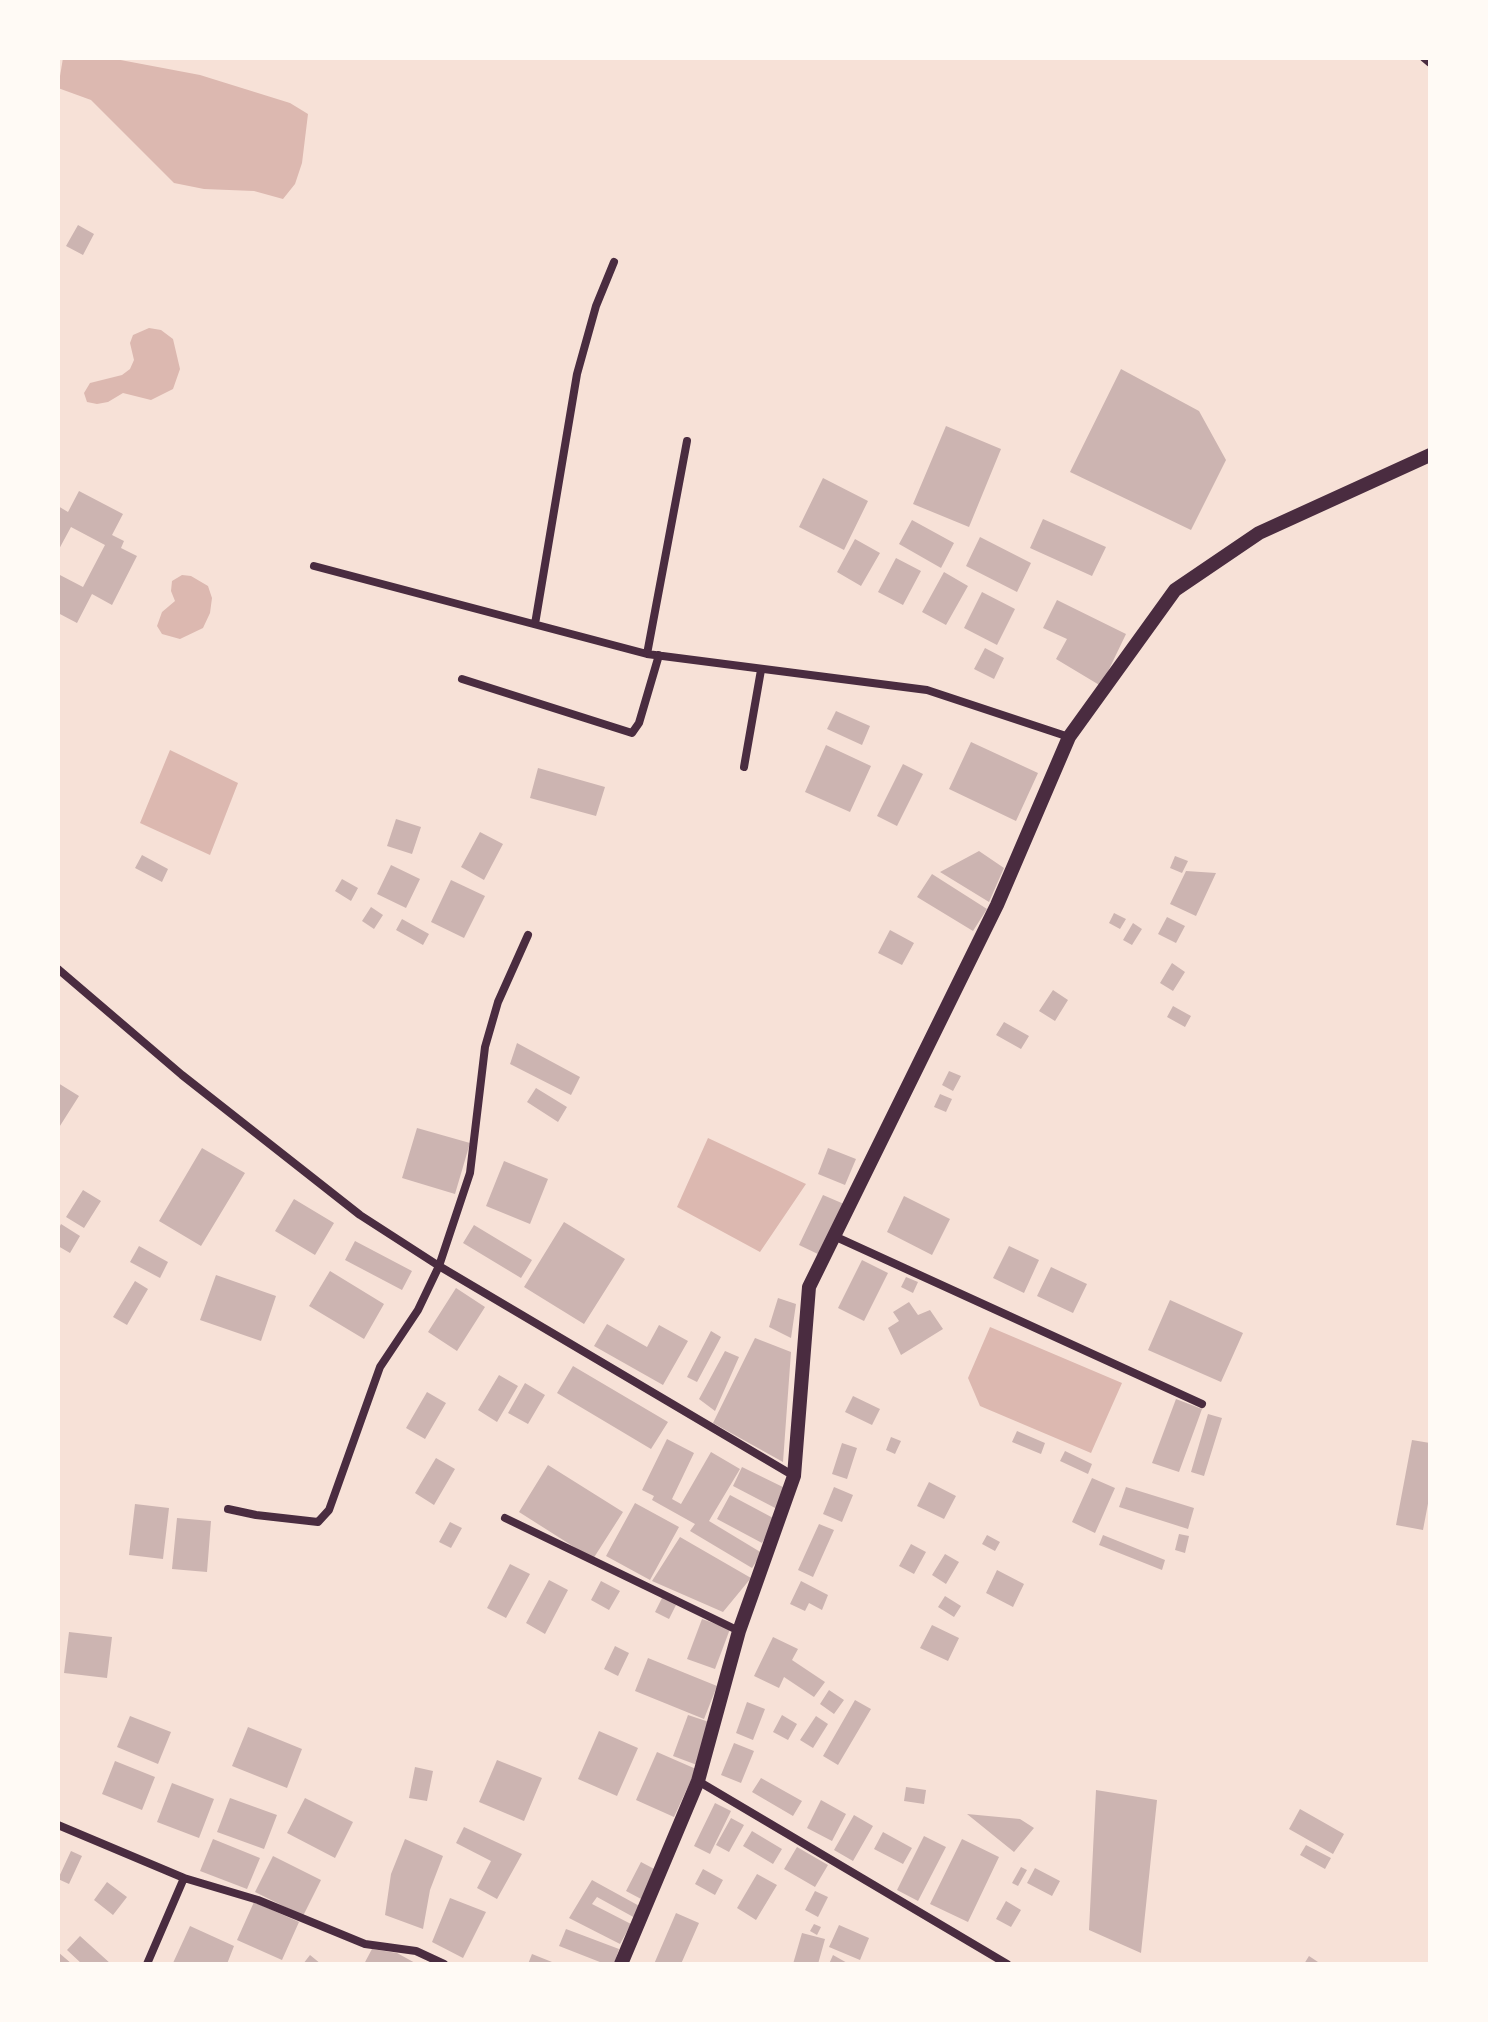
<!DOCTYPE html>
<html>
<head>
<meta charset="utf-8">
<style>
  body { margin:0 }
  #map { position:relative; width:1488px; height:2022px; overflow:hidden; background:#f7e1d7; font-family:Jost,sans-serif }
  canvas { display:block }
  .frame { position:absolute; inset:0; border:60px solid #fffaf5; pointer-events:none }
</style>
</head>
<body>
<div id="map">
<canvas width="1488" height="2022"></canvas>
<div class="frame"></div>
</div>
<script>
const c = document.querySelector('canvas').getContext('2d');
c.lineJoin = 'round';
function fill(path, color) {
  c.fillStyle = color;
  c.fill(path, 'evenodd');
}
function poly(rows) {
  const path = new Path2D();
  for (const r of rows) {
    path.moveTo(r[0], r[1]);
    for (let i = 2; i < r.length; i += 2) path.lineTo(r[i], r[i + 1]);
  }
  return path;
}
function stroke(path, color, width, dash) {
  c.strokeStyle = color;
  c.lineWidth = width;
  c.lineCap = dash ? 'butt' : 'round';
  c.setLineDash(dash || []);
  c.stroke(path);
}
const water = poly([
  [63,58,110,58,200,75,290,103,308,114,302,163,295,184,283,199,254,191,204,189,174,183,91,100,58,88],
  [149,328,161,330,173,339,180,369,173,389,151,400,123,393,108,402,97,404,87,402,84,393,90,383,122,375,130,369,134,360,130,343,133,335],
  [182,575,191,576,208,586,212,598,210,613,203,628,180,639,162,634,157,626,162,612,175,601,171,591,172,581],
  [170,750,238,783,210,855,140,823],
  [708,1138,806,1184,760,1252,677,1207],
  [990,1327,1122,1383,1091,1453,980,1406,968,1378]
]);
const building = poly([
  [78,225,94,234,83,255,66,246],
  [1121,369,1199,411,1226,460,1191,530,1070,472],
  [946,426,1001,449,969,527,913,504],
  [823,478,868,501,844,550,799,527],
  [79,491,123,514,112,535,124,541,121,548,137,556,112,605,92,594,77,623,58,613,58,574,83,587,105,545,71,527,58,551,58,506,68,512],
  [1043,519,1106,547,1092,576,1030,548],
  [912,520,954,543,941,568,899,544],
  [980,537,1031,563,1017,592,966,566],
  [855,539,880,553,861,586,837,572],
  [896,558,921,571,903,605,878,592],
  [944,572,968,586,946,625,922,612],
  [982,592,1015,609,997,645,964,628],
  [1057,600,1126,634,1101,686,1056,659,1067,639,1043,628],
  [985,648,1004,658,994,679,974,669],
  [836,711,870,726,862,745,827,729],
  [971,742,1038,773,1016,821,949,789],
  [826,745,871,766,850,812,805,792],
  [903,764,923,774,897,826,877,816],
  [538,768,605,787,596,816,530,798],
  [396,819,421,827,412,854,387,846],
  [480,832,503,844,484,880,461,867],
  [979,851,1004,868,989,902,940,872],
  [142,855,168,869,162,882,135,868],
  [1175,856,1188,861,1182,873,1170,868],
  [391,865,420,879,406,908,377,894],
  [1186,871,1216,873,1196,916,1170,904],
  [932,874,987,909,973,931,917,897],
  [342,879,358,888,351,901,335,891],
  [451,880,485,896,464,938,431,922],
  [371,907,383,915,374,929,362,921],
  [1114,913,1126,919,1120,929,1109,923],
  [1167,917,1185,926,1176,943,1158,934],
  [402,919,429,934,423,945,396,930],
  [1133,923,1142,929,1132,945,1123,940],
  [890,930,914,943,902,965,878,953],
  [1172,963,1185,972,1173,991,1160,983],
  [1053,990,1068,1000,1055,1021,1039,1011],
  [1173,1006,1191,1016,1185,1027,1167,1017],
  [1004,1022,1029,1036,1021,1049,996,1035],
  [517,1043,580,1077,571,1095,510,1064],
  [949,1071,961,1076,953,1091,942,1085],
  [58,1083,79,1096,58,1129],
  [536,1088,567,1107,558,1122,527,1102],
  [940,1094,952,1099,946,1112,934,1107],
  [417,1128,470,1143,455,1194,402,1178],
  [202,1148,245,1173,201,1246,159,1221],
  [828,1148,856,1159,845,1185,818,1174],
  [504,1161,548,1179,530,1224,486,1206],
  [83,1190,101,1201,84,1228,66,1217],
  [823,1195,844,1204,820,1255,799,1245],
  [904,1196,950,1219,932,1255,887,1232],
  [294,1199,334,1223,315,1255,275,1231],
  [564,1222,625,1259,584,1324,524,1287],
  [61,1224,80,1236,70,1253,58,1246,58,1230],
  [474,1225,532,1260,521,1278,463,1243],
  [355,1241,412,1271,402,1290,345,1260],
  [139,1246,168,1262,160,1278,130,1262],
  [1009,1246,1039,1260,1024,1293,993,1278],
  [862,1260,888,1273,864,1321,838,1308],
  [1051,1267,1087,1284,1073,1313,1037,1296],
  [330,1271,384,1304,364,1339,309,1306],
  [216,1275,276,1296,261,1341,200,1320],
  [906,1277,918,1282,913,1293,901,1287],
  [135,1281,148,1289,127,1325,113,1317],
  [456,1288,485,1307,457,1351,428,1332],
  [778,1298,796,1304,791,1338,769,1327],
  [1170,1300,1243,1333,1221,1382,1148,1350],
  [909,1302,918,1315,930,1310,943,1329,901,1355,888,1328,899,1321,893,1312],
  [607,1324,647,1347,659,1325,688,1341,663,1385,594,1346],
  [711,1331,721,1337,697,1382,687,1377],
  [755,1338,791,1352,783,1462,713,1423],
  [725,1351,739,1357,715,1411,699,1399],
  [573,1366,668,1422,651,1449,557,1393],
  [499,1375,518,1386,497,1422,478,1410],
  [525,1383,545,1395,528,1424,508,1413],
  [427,1392,446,1403,425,1439,406,1428],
  [853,1396,880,1409,872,1425,845,1412],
  [1176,1399,1202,1409,1179,1472,1152,1463],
  [1208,1414,1222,1418,1204,1476,1191,1472],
  [1017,1431,1045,1443,1041,1454,1012,1442],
  [891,1437,901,1441,895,1454,886,1450],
  [667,1439,694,1453,672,1499,681,1504,711,1452,740,1469,709,1521,762,1553,752,1568,690,1531,695,1524,652,1500,654,1496,642,1490],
  [1412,1440,1430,1443,1430,1493,1423,1530,1396,1525],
  [842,1443,857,1448,847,1479,832,1474],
  [1065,1451,1092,1464,1088,1474,1060,1461],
  [436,1458,455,1469,434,1505,415,1493],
  [548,1465,623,1512,593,1559,519,1512],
  [742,1467,789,1490,779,1510,733,1486],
  [1092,1478,1115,1488,1095,1533,1072,1522],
  [929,1482,956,1496,944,1519,917,1506],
  [834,1487,853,1495,842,1522,823,1514],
  [1126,1487,1194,1508,1188,1529,1119,1507],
  [730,1495,775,1519,762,1543,717,1519],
  [635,1503,679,1527,650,1580,606,1556],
  [135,1504,169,1508,163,1559,129,1555],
  [177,1518,211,1521,207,1572,172,1569],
  [450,1522,462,1528,451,1548,439,1542],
  [819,1524,834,1530,813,1577,798,1570],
  [1179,1534,1189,1536,1185,1553,1175,1550],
  [987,1535,1000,1542,995,1551,982,1544],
  [1103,1535,1165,1560,1162,1570,1099,1545],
  [680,1537,751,1578,723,1612,652,1581],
  [911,1544,926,1552,914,1574,899,1566],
  [945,1554,959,1562,946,1584,932,1575],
  [510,1564,530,1574,506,1618,487,1608],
  [997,1570,1024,1584,1013,1607,986,1593],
  [549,1580,568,1590,545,1634,526,1623],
  [601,1581,620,1591,609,1610,591,1600],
  [801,1581,828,1595,822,1610,809,1603,805,1611,790,1604],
  [945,1596,961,1606,954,1617,938,1607],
  [662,1598,676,1605,669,1619,655,1612],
  [702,1619,730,1629,715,1669,687,1659],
  [932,1625,959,1638,948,1661,920,1648],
  [69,1632,112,1637,107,1678,64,1673],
  [773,1637,798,1649,792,1660,825,1682,814,1697,784,1677,779,1688,754,1676],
  [615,1646,629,1653,618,1676,604,1669],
  [648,1658,717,1686,704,1719,635,1691],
  [829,1690,844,1700,834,1714,820,1704],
  [855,1700,871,1709,838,1765,823,1756],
  [747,1702,765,1709,753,1740,736,1733],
  [688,1715,712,1723,697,1765,673,1756],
  [782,1715,797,1724,788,1740,773,1732],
  [130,1716,171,1732,158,1764,117,1747],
  [816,1716,828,1724,813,1748,800,1740],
  [248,1727,302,1749,287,1788,232,1766],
  [599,1731,638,1748,617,1796,578,1779],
  [734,1743,754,1751,741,1783,721,1775],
  [657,1752,696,1769,674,1817,636,1800],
  [497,1760,542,1778,524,1821,479,1802],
  [115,1761,155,1777,142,1810,102,1794],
  [415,1767,433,1771,427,1801,409,1798],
  [761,1778,802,1801,793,1816,752,1792],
  [172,1783,214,1799,199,1838,157,1822],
  [906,1787,926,1790,924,1804,904,1801],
  [1096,1790,1157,1800,1141,1953,1089,1930],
  [230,1798,277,1815,264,1849,217,1832],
  [305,1798,353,1822,335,1858,287,1833],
  [821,1800,846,1814,832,1841,807,1828],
  [715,1803,731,1811,710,1854,694,1846],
  [1300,1809,1344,1834,1333,1854,1289,1829],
  [967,1814,1020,1819,1034,1828,1014,1852],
  [854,1815,873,1826,853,1861,834,1850],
  [731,1818,744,1825,729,1852,716,1845],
  [464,1827,522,1854,497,1899,477,1888,491,1861,456,1843],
  [752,1831,782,1849,773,1864,743,1846],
  [883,1832,912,1848,903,1864,874,1849],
  [924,1836,946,1847,918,1901,897,1890],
  [213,1839,260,1858,247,1889,200,1871],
  [405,1839,443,1856,430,1890,423,1929,385,1915,391,1874],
  [962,1839,999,1857,968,1922,930,1904],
  [1306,1845,1331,1858,1325,1869,1300,1855],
  [797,1847,828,1865,815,1887,784,1869],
  [71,1851,82,1856,69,1884,58,1879],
  [273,1856,321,1880,303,1916,255,1892],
  [641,1862,658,1871,643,1900,626,1891],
  [1021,1867,1027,1870,1018,1886,1012,1883],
  [1035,1868,1060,1881,1052,1896,1027,1883],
  [703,1869,723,1880,715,1895,695,1884],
  [757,1874,777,1885,756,1920,737,1908],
  [592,1880,643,1908,637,1919,597,1897,592,1904,631,1924,620,1944,569,1918],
  [107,1882,127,1897,113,1915,94,1900],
  [815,1891,828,1897,818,1917,805,1910],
  [450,1898,486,1912,463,1958,432,1942],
  [1006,1901,1021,1910,1011,1927,996,1919],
  [254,1902,299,1922,282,1960,237,1940],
  [676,1913,699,1923,681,1964,654,1964],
  [814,1924,821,1927,817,1935,810,1931],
  [839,1925,869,1938,860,1960,829,1947],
  [190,1926,234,1946,227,1964,173,1963],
  [566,1929,619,1949,614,1964,605,1964,559,1946],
  [802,1933,825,1939,818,1964,793,1964],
  [80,1936,111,1964,82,1964,67,1950],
  [372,1949,397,1953,417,1964,364,1964],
  [58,1952,72,1964,58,1964],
  [532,1954,552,1962,551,1964,528,1964],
  [310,1955,321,1964,303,1964],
  [833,1955,849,1964,829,1964],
  [1309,1956,1321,1964,1304,1964]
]);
const minor = poly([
  [1424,58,1430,63],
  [314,566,647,654,927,690,1069,737],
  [535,624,577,374,596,306,614,262],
  [647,654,687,441],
  [462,679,632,733,639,723,659,655],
  [744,767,761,670],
  [58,969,182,1075,360,1215,439,1266,794,1476],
  [834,1236,1202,1404],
  [228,1509,256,1515,318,1522,329,1510,380,1367,418,1310,439,1266,470,1173,485,1047,498,1002,528,935],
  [505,1518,739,1631],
  [698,1781,1007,1964],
  [58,1825,184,1878,258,1900,365,1944,416,1951,444,1964],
  [147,1964,184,1878]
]);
const secondary = poly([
  [621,1964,698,1781,739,1631,794,1476,809,1287,997,905,1069,737,1175,590,1259,533,1430,455]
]);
fill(water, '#dcb8b0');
fill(building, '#ccb4b1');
stroke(minor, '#4a2c40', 8);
stroke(secondary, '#4a2c40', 14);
</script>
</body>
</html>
